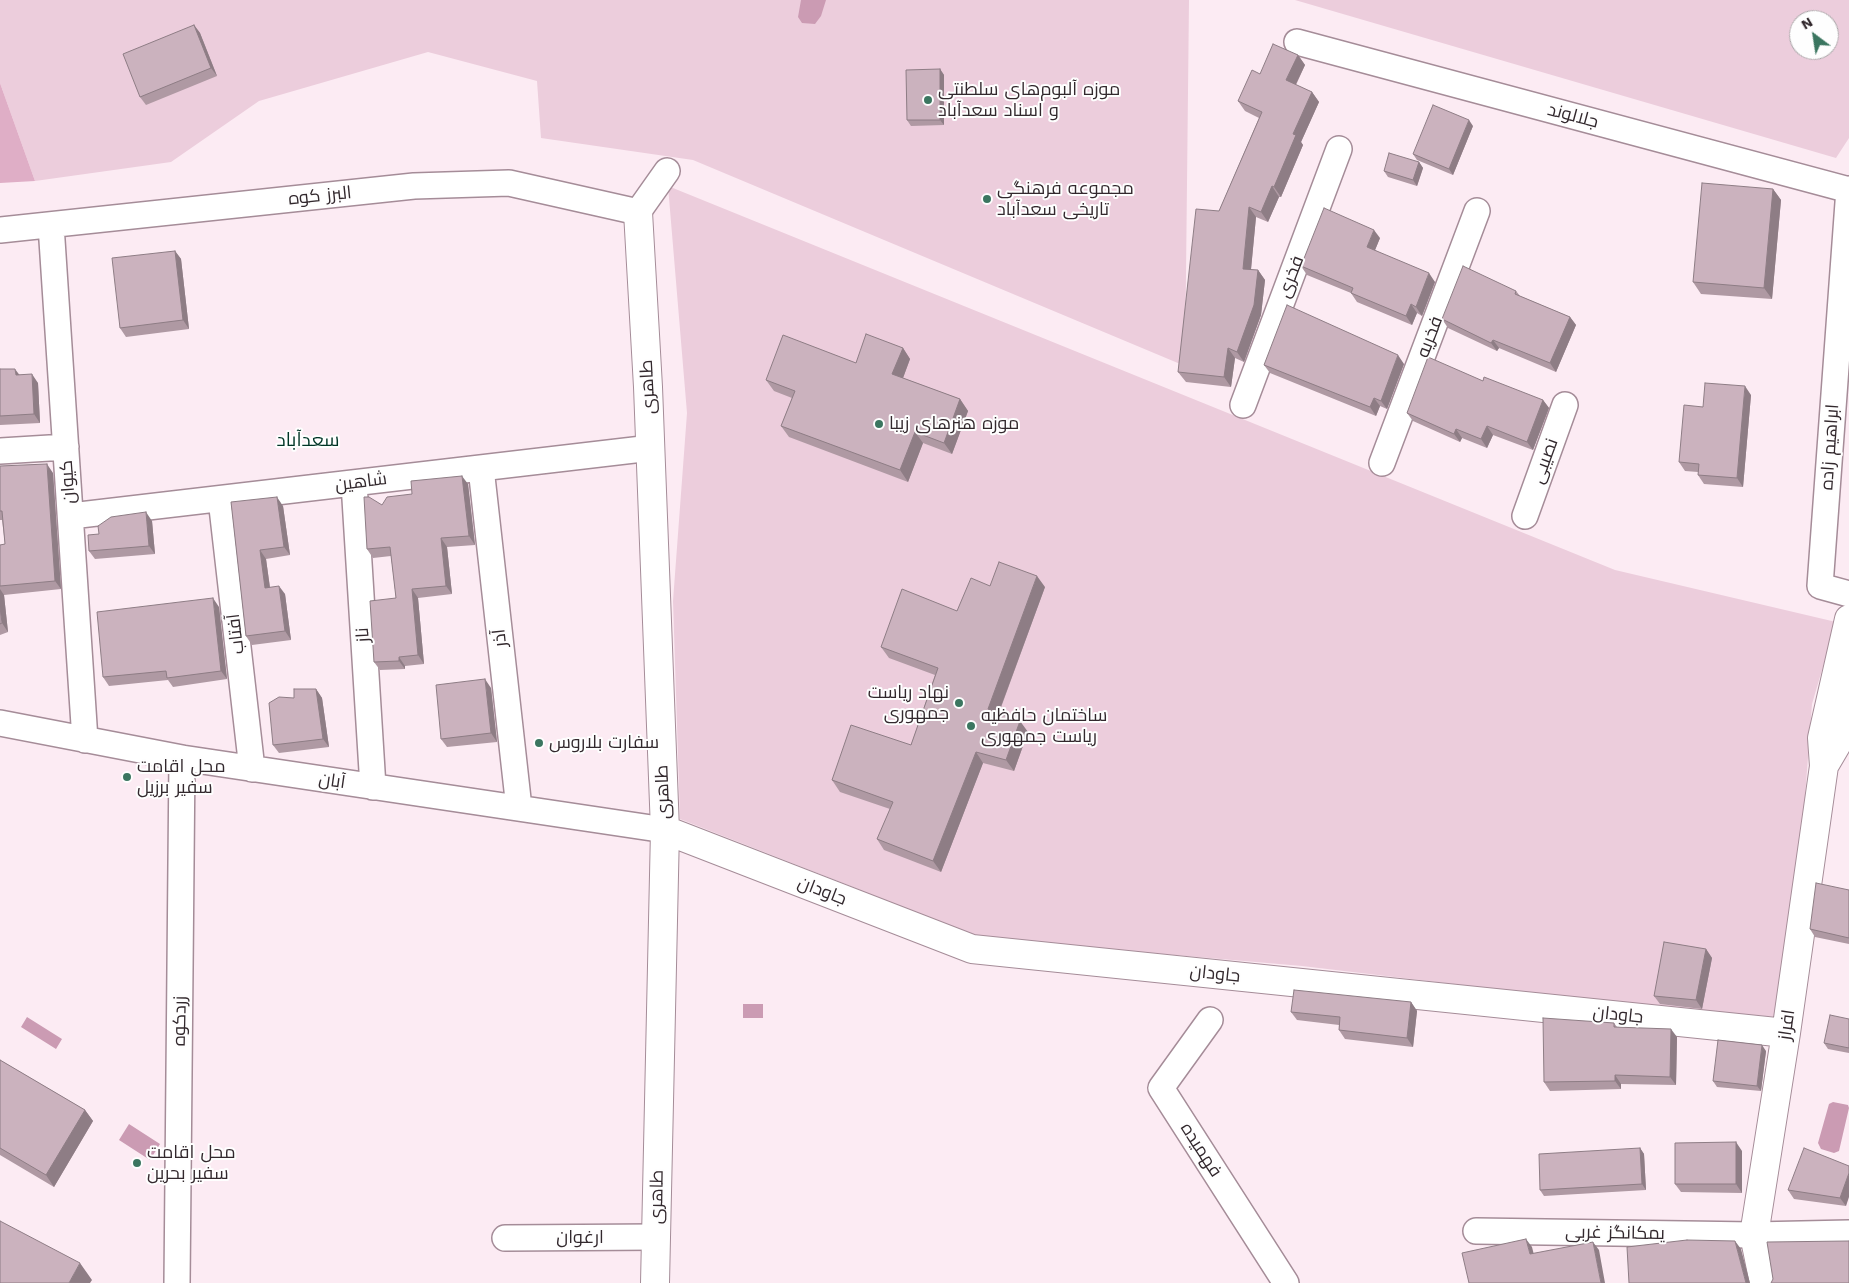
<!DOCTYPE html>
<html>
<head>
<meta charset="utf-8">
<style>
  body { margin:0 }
  #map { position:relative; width:1849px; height:1283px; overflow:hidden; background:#fcebf3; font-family:"Work Sans",sans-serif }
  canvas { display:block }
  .north { position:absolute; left:1789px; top:10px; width:50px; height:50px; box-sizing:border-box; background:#fefefe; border:1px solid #aca8aa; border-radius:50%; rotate:329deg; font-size:14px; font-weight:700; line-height:20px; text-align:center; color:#32282d }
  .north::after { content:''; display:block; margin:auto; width:18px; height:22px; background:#3b7660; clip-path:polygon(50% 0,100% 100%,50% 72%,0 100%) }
</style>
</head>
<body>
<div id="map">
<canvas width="1849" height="1283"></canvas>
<div class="north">N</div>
</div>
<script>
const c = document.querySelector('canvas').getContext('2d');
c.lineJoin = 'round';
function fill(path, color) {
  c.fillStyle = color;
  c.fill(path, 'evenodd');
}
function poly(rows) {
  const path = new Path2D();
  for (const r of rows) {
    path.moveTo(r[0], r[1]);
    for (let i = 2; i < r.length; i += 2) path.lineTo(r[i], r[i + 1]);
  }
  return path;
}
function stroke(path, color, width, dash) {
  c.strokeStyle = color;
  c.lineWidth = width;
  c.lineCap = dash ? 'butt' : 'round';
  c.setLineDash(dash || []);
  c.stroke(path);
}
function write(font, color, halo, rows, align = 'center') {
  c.font = font + ' "Work Sans",Cairo,sans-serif';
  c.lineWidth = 4;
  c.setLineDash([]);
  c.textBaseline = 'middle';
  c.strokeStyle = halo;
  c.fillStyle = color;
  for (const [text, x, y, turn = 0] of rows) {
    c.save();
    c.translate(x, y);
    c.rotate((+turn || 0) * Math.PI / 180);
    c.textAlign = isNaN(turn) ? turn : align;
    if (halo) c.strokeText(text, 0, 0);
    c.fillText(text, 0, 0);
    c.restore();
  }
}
const green = poly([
  [0,0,1189,0,1185,366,693,160,541,138,537,81,428,52,259,101,171,162,35,181,0,83],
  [1295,0,1849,0,1849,138,1836,158],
  [1799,20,1829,20,1829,50,1799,50],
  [668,186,1615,570,1836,622,1812,704,1802,837,1778,1017,1638,1006,1302,966,977,938,926,923,858,889,680,819,673,601,687,413]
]);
const forest = poly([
  [0,83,35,181,0,183]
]);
const water = poly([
  [801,0,826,0,821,16,815,24,802,23,798,17],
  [743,1004,763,1004,763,1018,743,1018],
  [27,1017,62,1039,56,1049,21,1027],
  [1833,1102,1848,1105,1849,1108,1839,1151,1834,1153,1821,1149,1818,1143,1829,1104],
  [129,1124,160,1144,150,1160,119,1140]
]);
const minor = poly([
  [1297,42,1849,190],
  [1849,189,1820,586,1849,594],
  [51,225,85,740],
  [0,230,414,186,509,183,638,212,667,171],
  [1243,405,1339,149],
  [0,451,66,447],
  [1382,463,1477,211],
  [481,468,519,808],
  [354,483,373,787],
  [221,499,252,769],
  [71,516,651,448],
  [1525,516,1565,405],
  [0,723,182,758,665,830],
  [1210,1020,1161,1088,1286,1283],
  [1476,1231,1754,1235,1849,1233],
  [505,1238,656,1237],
  [177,1283,182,758]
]);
const tertiary = poly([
  [638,212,648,387,665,830,655,1283],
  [1849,619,1822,738,1824,766,1838,742,1849,695],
  [665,830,972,949,1786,1033],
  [1764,1283,1754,1235,1786,1033,1824,766]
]);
const wall = poly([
  [194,25,200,33,217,76,146,105,140,97],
  [1298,55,1305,65,1296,85,1312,92,1319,102,1301,142,1303,145,1281,197,1279,197,1268,222,1256,217,1251,270,1258,270,1265,280,1261,315,1244,362,1235,358,1231,387,1186,382,1178,372,1219,211,1259,118,1245,111,1238,101,1260,74],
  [940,69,944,75,944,125,911,126,907,120],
  [1473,126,1453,175,1417,160,1413,154],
  [1419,162,1423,168,1417,186,1388,177,1384,171],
  [1773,189,1781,200,1772,299,1701,294,1693,282],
  [1380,238,1375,250,1435,282,1422,316,1417,313,1412,325,1357,302,1351,293,1307,275,1301,266],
  [175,251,181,259,189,329,126,337,120,328],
  [1516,291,1520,296,1570,317,1576,325,1556,372,1499,348,1497,351,1448,328,1442,319],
  [903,348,910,359,903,378,960,399,968,411,952,454,923,443,908,482,789,437,781,426,792,398,774,391,766,380,856,363],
  [1404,364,1387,409,1380,406,1376,416,1270,373,1264,365],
  [0,369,20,375,38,383,40,423,0,425],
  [1483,381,1543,400,1549,408,1533,450,1493,435,1487,448,1462,438,1460,442,1413,421,1407,413],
  [1751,395,1743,487,1704,484,1698,475,1698,472,1685,471,1679,462,1703,407],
  [0,466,53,473,61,589,4,595,8,632,0,635,0,545,5,544,2,520,0,520],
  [468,484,475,545,447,547,452,594,418,598,424,664,405,666,405,669,380,670,374,662,396,598,391,556,373,558,367,549,382,505,412,494],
  [231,502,283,506,290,555,266,559,270,587,285,594,291,640,252,645,246,636],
  [152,521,155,554,95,559,89,551,99,534],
  [990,586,1045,587,999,713,1028,732,1014,771,983,763,941,872,884,850,877,839,890,809,840,792,832,780,911,745,935,675,889,658,881,647,957,611],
  [219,607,227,679,173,687,168,680,109,686,103,677],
  [491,688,497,742,447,747,441,739],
  [316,689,322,698,329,747,279,753,273,745,294,698],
  [1849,890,1849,944,1815,937,1810,929],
  [1706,949,1712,958,1702,1009,1660,1004,1654,996],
  [1411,1002,1417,1011,1413,1047,1345,1039,1339,1030,1339,1025,1297,1020,1291,1012],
  [1849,1019,1849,1053,1828,1049,1824,1043],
  [1614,1023,1617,1027,1677,1037,1676,1085,1621,1084,1621,1089,1550,1091,1544,1082],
  [1766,1051,1761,1091,1717,1087,1713,1081],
  [0,1060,85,1110,93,1121,54,1187,0,1155],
  [1640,1148,1644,1154,1646,1190,1544,1196,1540,1190],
  [1742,1151,1742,1193,1681,1192,1675,1184],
  [1849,1166,1846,1206,1794,1199,1788,1190]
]);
const shadedWall = poly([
  [194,25,200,33,217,76,211,68],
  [1298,55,1305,65,1293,90,1286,80],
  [940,69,944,75,944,125,940,120],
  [1312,92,1319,102,1301,142,1303,145,1281,197,1274,187,1293,134],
  [1469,120,1473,126,1453,175,1449,169],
  [1419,162,1423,168,1417,186,1413,180],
  [1272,186,1279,197,1268,222,1261,212],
  [1773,189,1781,200,1772,299,1764,288],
  [1249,207,1256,217,1250,279,1243,269],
  [1374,230,1380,238,1373,255,1367,247],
  [175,251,181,259,189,329,183,320],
  [1258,270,1265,280,1261,315,1244,362,1237,352],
  [1429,273,1435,282,1422,316,1416,307],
  [1411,304,1417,313,1412,325,1406,316],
  [1570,317,1576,325,1556,372,1550,363],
  [1493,340,1499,348,1497,351,1491,343],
  [903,348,910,359,900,386,892,374],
  [1228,348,1235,358,1231,387,1224,377],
  [1398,355,1404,364,1387,409,1381,401],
  [15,369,21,377,16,375],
  [32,374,38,383,40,423,34,414],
  [1745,386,1751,395,1743,487,1737,478],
  [1374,398,1380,406,1376,416,1370,407],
  [960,399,968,411,952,454,944,443],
  [1543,400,1549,408,1533,450,1527,442],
  [1487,426,1493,435,1487,448,1481,439],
  [1456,429,1462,438,1460,442,1454,434],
  [915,432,923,443,908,482,900,470],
  [47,464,53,473,61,589,55,581],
  [462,476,468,484,475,545,469,536],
  [277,497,283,506,290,555,284,547],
  [146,512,152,521,155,554,149,546],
  [441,538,447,547,452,594,446,586],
  [260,550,266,559,271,596,265,588],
  [1037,576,1045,587,996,720,988,709],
  [279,586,285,594,291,640,285,631],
  [0,589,4,595,8,632,2,623,0,607],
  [412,589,418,598,424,664,418,655],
  [213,598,219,607,227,679,221,671],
  [399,657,405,666,405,669,399,661],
  [485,679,491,688,497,742,491,733],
  [316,689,322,698,329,747,323,739],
  [1020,721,1028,732,1014,771,1006,760],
  [976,752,983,763,941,872,933,861],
  [1706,949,1712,958,1702,1009,1696,1000],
  [1411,1002,1417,1011,1413,1047,1407,1038],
  [1671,1029,1677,1037,1676,1085,1670,1077],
  [1762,1045,1766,1051,1761,1091,1757,1086],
  [1615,1075,1621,1084,1621,1089,1615,1081],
  [85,1110,93,1121,54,1187,46,1175],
  [1736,1142,1742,1151,1742,1193,1736,1184],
  [1640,1148,1644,1154,1646,1190,1642,1184],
  [1849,1173,1849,1197,1846,1206,1840,1198],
  [1526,1239,1532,1247,1536,1263,1530,1254],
  [1735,1241,1741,1249,1750,1283,1746,1283],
  [1593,1242,1599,1250,1605,1283,1601,1283],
  [80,1263,92,1280,90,1283,69,1283]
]);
const building = poly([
  [194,25,211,68,140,97,123,54,194,25],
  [1273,44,1298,55,1286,80,1312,92,1293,134,1296,135,1274,187,1272,186,1261,212,1249,207,1243,269,1258,270,1254,305,1237,352,1228,348,1224,377,1178,372,1196,209,1219,211,1262,112,1238,101,1252,70,1260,74,1273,44],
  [940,69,940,120,907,120,906,70,940,69],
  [1433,105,1469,120,1449,169,1413,154,1433,105],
  [1389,153,1419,162,1413,180,1384,171,1389,153],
  [1702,183,1773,189,1764,288,1693,282,1702,183],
  [1324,208,1374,230,1367,247,1429,273,1416,307,1411,304,1406,316,1351,293,1353,288,1301,266,1324,208],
  [175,251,183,320,120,328,112,258,175,251],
  [1463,266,1516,291,1515,294,1570,317,1550,363,1493,340,1491,343,1442,319,1463,266],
  [1287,305,1398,355,1381,401,1374,398,1370,407,1264,365,1287,305],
  [866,334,903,348,892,374,960,399,944,443,915,432,900,470,781,426,795,391,766,380,783,335,856,363,866,334],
  [1428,357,1483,381,1484,377,1543,400,1527,442,1487,426,1481,439,1456,429,1454,434,1407,413,1428,357],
  [0,369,15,369,16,375,32,374,34,414,0,416,0,369],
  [1705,383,1745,386,1737,478,1698,475,1699,464,1679,462,1684,405,1703,407,1705,383],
  [47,464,55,581,0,586,0,545,5,544,2,511,0,511,0,466,47,464],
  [462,476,469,536,441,538,446,586,412,589,418,655,399,657,399,661,374,662,370,601,396,598,390,547,367,549,364,497,369,497,382,505,387,497,412,494,411,481,462,476],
  [277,497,284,547,260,550,265,588,279,586,285,631,246,636,231,502,277,497],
  [146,512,149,546,89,551,88,535,99,534,98,526,111,517,146,512],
  [999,562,1037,576,988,709,1020,721,1006,760,976,752,933,861,877,839,893,802,832,780,851,725,911,745,938,668,881,647,902,589,957,611,971,578,990,586,999,562],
  [213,598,221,671,167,678,166,671,103,677,97,612,213,598],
  [0,607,2,623,0,624,0,607],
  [485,679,491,733,441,739,436,685,485,679],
  [294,689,316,689,323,739,273,745,269,703,279,697,294,698,294,689],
  [1816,883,1849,890,1849,938,1810,929,1816,883],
  [1664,942,1706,949,1696,1000,1654,996,1664,942],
  [1294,990,1411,1002,1407,1038,1339,1030,1340,1017,1291,1012,1294,990],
  [1830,1015,1849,1019,1849,1048,1824,1043,1830,1015],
  [1543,1018,1614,1023,1614,1027,1671,1029,1670,1077,1615,1075,1615,1081,1544,1082,1543,1018],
  [1718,1040,1762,1045,1757,1086,1713,1081,1718,1040],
  [0,1060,85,1110,46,1175,0,1148,0,1060],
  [1736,1142,1736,1184,1675,1184,1675,1143,1736,1142],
  [1640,1148,1642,1184,1540,1190,1539,1154,1640,1148],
  [1804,1148,1849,1166,1849,1173,1840,1198,1788,1190,1804,1148],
  [0,1221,80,1263,69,1283,0,1283,0,1221],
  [1526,1239,1530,1254,1593,1242,1601,1283,1469,1283,1462,1253,1526,1239],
  [1687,1240,1735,1241,1746,1283,1629,1283,1627,1247,1687,1240],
  [1849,1241,1849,1283,1771,1283,1773,1279,1767,1242,1849,1241]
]);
const markers = [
  [928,100,5,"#3b7660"],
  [987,199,5,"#3b7660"],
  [879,424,5,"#3b7660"],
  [959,703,5,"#3b7660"],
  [971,726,5,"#3b7660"],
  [539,743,5,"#3b7660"],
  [127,777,5,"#3b7660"],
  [137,1163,5,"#3b7660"]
];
const poiNames = [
  ["موزه آلبوم‌های سلطنتی",938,90],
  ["و اسناد سعدآباد",938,111],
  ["مجموعه فرهنگی",997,189],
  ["تاریخی سعدآباد",997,210],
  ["موزه هنرهای زیبا",889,424],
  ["نهاد ریاست",949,693,"right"],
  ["جمهوری",949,714,"right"],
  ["ساختمان حافظیه",981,716],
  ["ریاست جمهوری",981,737],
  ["سفارت بلاروس",549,743],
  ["محل اقامت",137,767],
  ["سفیر برزیل",137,788],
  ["محل اقامت",147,1153],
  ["سفیر بحرین",147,1174]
];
const streetNames = [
  ["جلالوند",1573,116,15],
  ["البرز کوه",320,196,-6],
  ["فخری",1291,277,-69],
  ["فخریه",1430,337,-69],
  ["طاهری",648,387,-93],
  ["ابراهیم زاده",1830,447,-86],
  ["نصیبی",1545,461,-70],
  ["کیوان",68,482,-94],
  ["شاهین",361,482,-7],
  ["آفتاب",236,634,-97],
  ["ناز",363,635,-93],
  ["آذر",500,638,-96],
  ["آبان",332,781,8],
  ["طاهری",663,792,-92],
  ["جاودان",822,891,21],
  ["جاودان",1215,974,6],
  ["جاودان",1618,1015,6],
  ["زردکوه",180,1021,-89],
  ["افراز",1787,1025,-82],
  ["فهمیده",1201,1150,57],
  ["طاهری",657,1197,-89],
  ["یمکانگز غربی",1615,1233,1],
  ["ارغوان",580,1238]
];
const neighbourhoodNames = [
  ["سعدآباد",308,440]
];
fill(green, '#eccddc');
fill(forest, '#dfaec6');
fill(water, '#cb9bb3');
stroke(minor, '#a58c98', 28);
stroke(tertiary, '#a58c98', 30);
stroke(minor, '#fff', 25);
stroke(tertiary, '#fff', 28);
fill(wall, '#af99a3');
fill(shadedWall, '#8e7d85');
fill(building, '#cbb2be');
stroke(building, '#8e7d85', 1);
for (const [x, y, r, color] of markers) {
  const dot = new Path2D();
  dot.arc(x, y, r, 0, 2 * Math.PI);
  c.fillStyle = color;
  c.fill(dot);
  stroke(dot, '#fefefe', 2);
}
write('18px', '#32282d', '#fefefe', poiNames, 'left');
write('18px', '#32282d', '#fefefe', streetNames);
write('19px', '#003526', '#fefefe', neighbourhoodNames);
</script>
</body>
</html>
